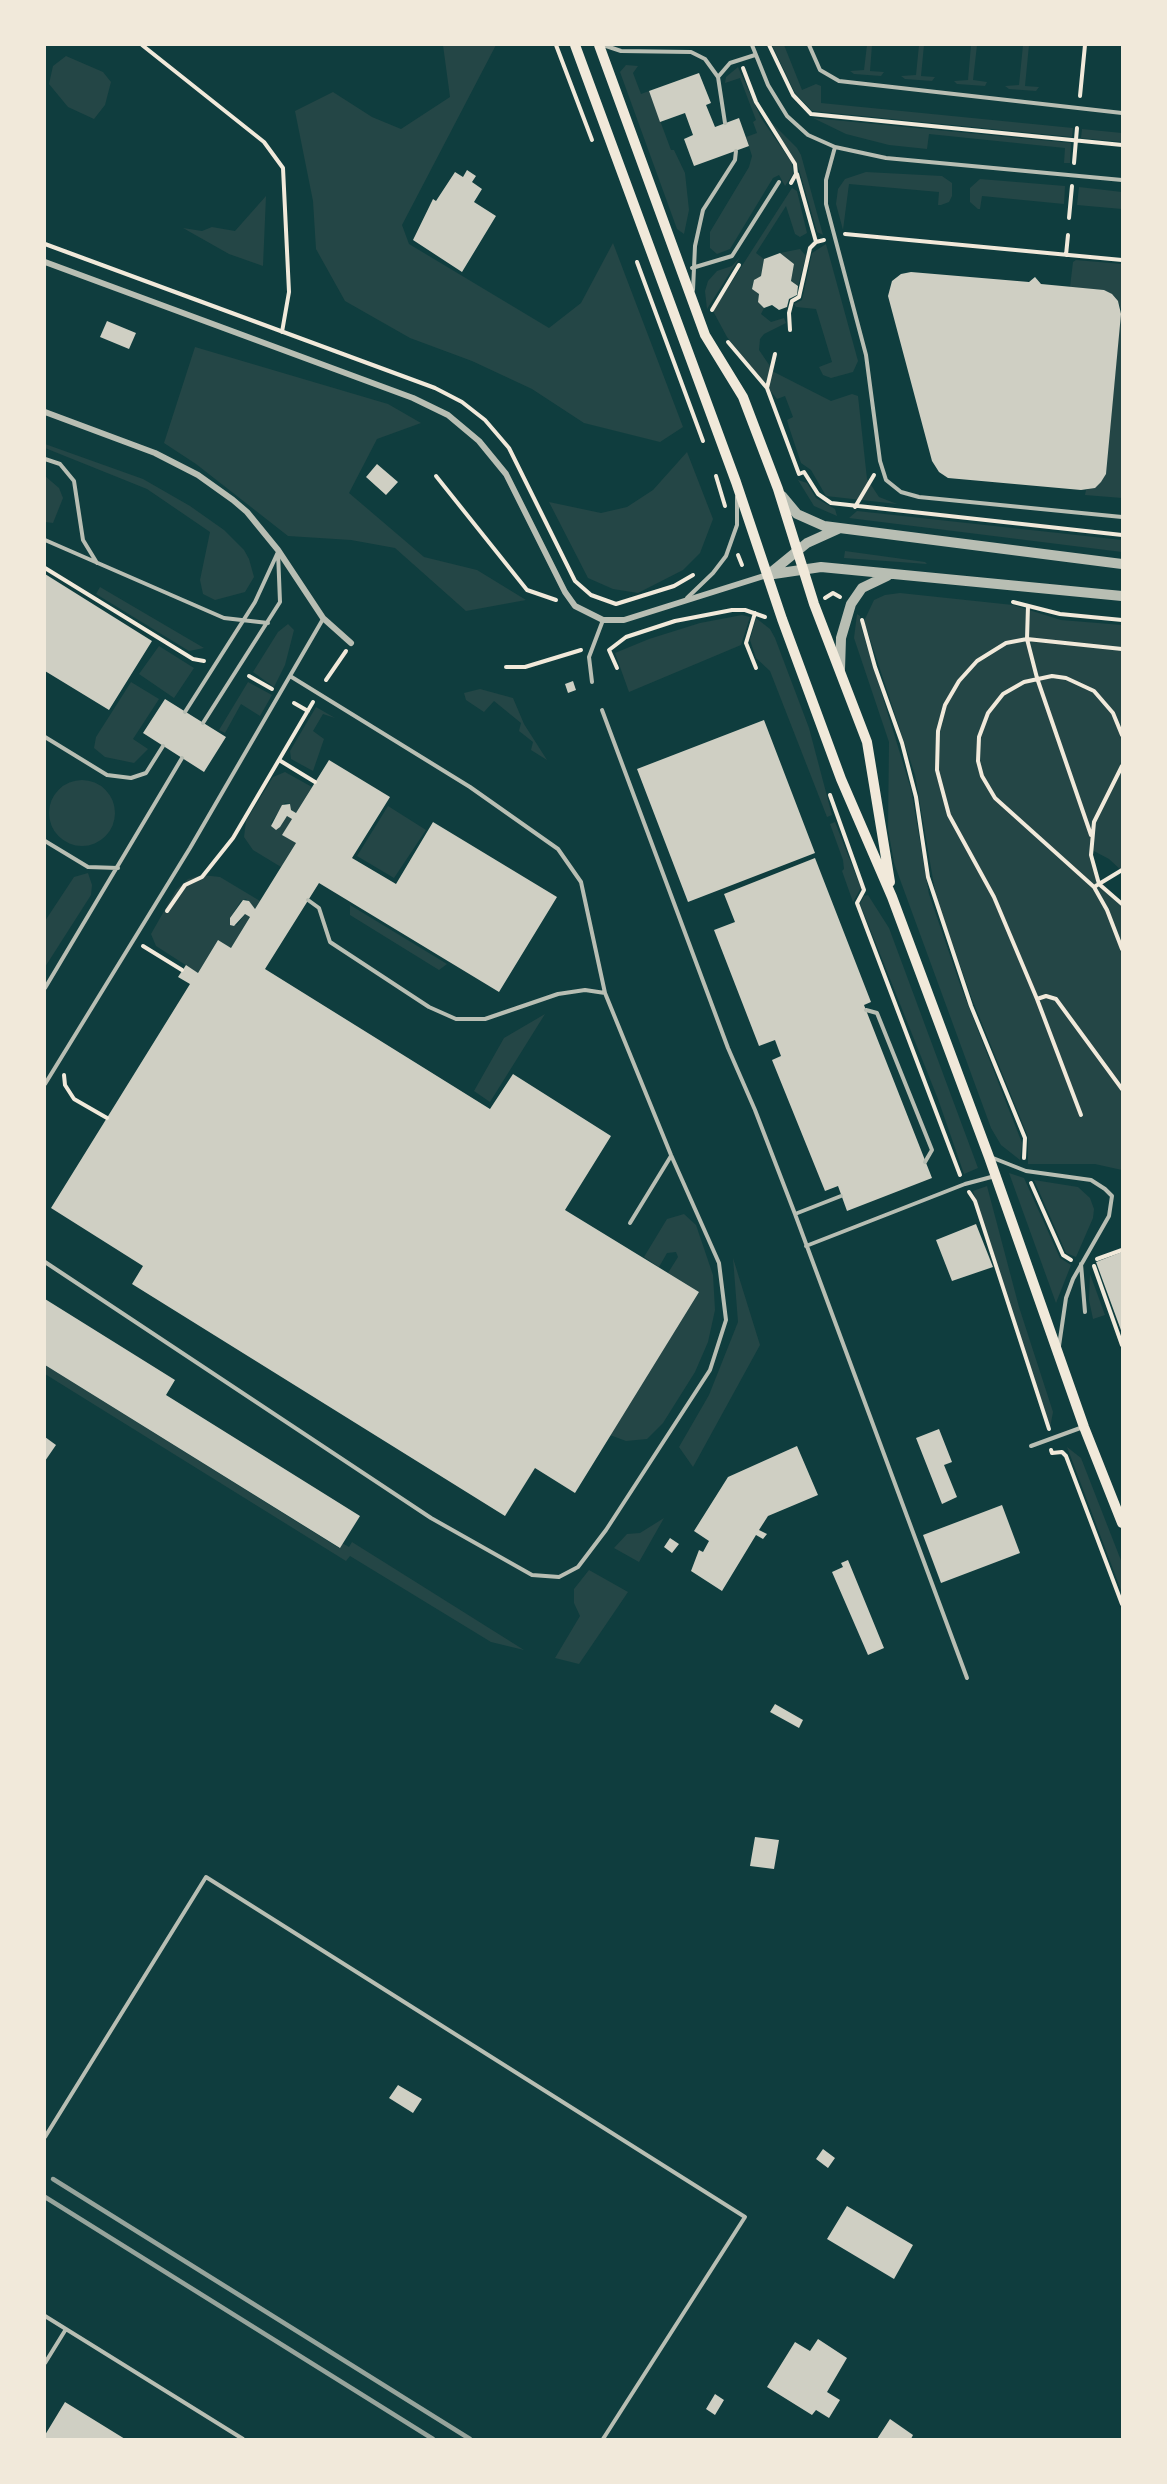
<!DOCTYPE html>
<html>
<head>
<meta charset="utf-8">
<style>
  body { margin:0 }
  #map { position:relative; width:1167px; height:2484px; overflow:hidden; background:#0f3d3e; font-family:"Varela Round",sans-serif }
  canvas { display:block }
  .frame { position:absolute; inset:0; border:46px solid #f1e9da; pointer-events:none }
</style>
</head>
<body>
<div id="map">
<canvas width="1167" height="2484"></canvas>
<div class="frame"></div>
</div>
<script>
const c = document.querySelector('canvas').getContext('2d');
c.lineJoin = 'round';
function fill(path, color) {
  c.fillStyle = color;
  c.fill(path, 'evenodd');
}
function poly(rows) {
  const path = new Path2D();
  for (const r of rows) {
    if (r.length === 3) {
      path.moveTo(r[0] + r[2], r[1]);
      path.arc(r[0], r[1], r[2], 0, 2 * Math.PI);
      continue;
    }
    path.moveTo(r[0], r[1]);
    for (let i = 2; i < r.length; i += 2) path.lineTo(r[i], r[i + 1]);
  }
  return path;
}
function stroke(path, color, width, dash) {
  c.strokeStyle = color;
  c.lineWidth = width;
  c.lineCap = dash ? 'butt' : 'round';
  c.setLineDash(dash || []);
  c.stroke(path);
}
const green = poly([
  [443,45,496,45,402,225,409,244,549,328,581,303,613,243,683,427,660,442,584,423,532,389,472,361,410,338,345,301,316,249,313,201,295,111,333,92,372,117,401,129,450,97],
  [772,45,784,45,802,90,816,84,821,86,821,103,1073,128,1072,137,812,111,795,93],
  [867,45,872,45,870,71,884,72,881,76,854,74,850,71,864,70],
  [919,45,924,45,921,76,935,77,932,81,905,79,901,76,916,75],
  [971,45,977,45,973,80,987,82,985,86,957,84,954,81,968,80],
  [1023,45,1029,45,1025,86,1039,87,1036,91,1009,89,1005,86,1019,85],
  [66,56,103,72,111,82,105,105,94,119,68,107,49,84,53,66],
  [626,65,638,66,633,73,641,94,649,91,671,150,674,150,685,173,689,210,684,234,677,229,620,72],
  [738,67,761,118,792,163,793,174,785,186,779,175,773,178,730,249,717,254,710,248,710,232,749,167,752,156,746,137,757,133,753,122,756,120,740,78,725,83,726,77],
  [813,118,1071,143,1070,163,1064,163,1065,148,929,134,927,149,889,145,846,134],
  [772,123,797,148,801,155,823,235,817,232,798,166],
  [1082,129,1122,133,1122,142,1081,138],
  [866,172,942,176,952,183,952,196,949,202,941,205,938,205,939,192,849,184,843,230,836,204,838,189,845,179],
  [980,179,1065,186,1064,204,982,196,980,209,978,209,970,202,970,188],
  [1079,187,1122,192,1122,209,1077,205],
  [792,188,797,191,807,233,800,237,795,234,786,206,756,253,764,259,761,276,754,280,752,288,759,294,758,302,764,308,761,314,771,322,784,318,786,323,764,334,760,339,759,350,774,372,831,401,852,394,858,396,867,479,879,497,897,504,826,496,811,470,801,463,789,427,787,420,793,417,785,396,777,399,727,337,713,311],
  [266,196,263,266,229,254,183,228,202,231,212,227,235,231],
  [826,244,858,361,853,372,831,378,823,375,819,367,832,362,816,309,796,307,794,304,802,300,812,253],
  [800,249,806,256,798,286,791,281,794,264,780,253],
  [740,257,707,309,705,291,708,281,717,271,732,266],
  [1076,260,1122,264,1122,498,1085,495,1086,490,1101,482,1106,474,1121,309,1118,301,1104,290,1070,287,1073,262],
  [195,347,388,404,421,423,377,439,349,493,424,557,477,570,526,600,466,611,395,548,351,540,288,536,196,464,164,443],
  [45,444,143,479,190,506,224,530,244,550,249,559,254,577,245,592,215,600,203,594,200,580,210,532,147,489,45,448],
  [687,452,713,519,700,553,683,570,638,593,613,589,588,578,549,502,601,513,627,507,653,490],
  [45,476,59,488,63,498,53,523,45,522],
  [798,480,807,483,816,498,835,509,837,516,814,506],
  [857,511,1122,540,1122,552,849,518],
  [845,551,925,562,927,564,844,558],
  [100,587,204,648,189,651,96,594],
  [900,593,1013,605,1061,620,1122,625,1122,871,1109,859,1092,850,1099,884,1122,904,1122,1170,1095,1164,1028,1164,1028,1137,972,999,936,897,915,775,865,624,865,619,874,600,885,595],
  [857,614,860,616,862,630,911,789,929,894,961,987,1022,1143,1020,1160,1001,1145,991,1128,894,863,888,829,889,742,854,638],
  [742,615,750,617,741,645,629,692,615,653,649,639,700,623],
  [756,618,770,629,775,638,809,728,832,815,827,817,770,671,756,658,750,640],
  [288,624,294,630,285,665,274,687,253,672,278,632],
  [159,646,194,668,174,698,139,674],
  [131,682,159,699,133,739,148,749,134,763,105,757,94,748,96,737],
  [248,682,272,695,260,716,241,704,225,733,219,730],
  [480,689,513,698,524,724,547,760,531,750,533,742,519,731,521,723,494,701,484,712,466,700,464,693],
  [316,707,335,718,323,714,313,731,324,739,313,771,291,759,290,751],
  [285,772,312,787,296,813,291,810,290,804,285,803,271,823,276,829,287,816,292,819,283,835,296,843,281,867,253,850,244,837,246,821,273,777],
  [82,813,33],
  [388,806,426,830,394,878,357,856],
  [835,822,861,888,853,902,842,871,844,869,843,860,830,824],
  [88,873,92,885,91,895,45,967,45,921,74,877],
  [202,875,220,877,260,901,255,909,246,899,241,901,230,918,230,925,237,925,245,914,250,917,231,948,218,940,198,973,156,946,151,934,176,890,188,879],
  [868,895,889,928,978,1168,964,1174,938,1099,860,904,864,896],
  [350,905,447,964,439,970,350,915],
  [545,1014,490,1102,474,1091,504,1038],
  [1009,1173,1024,1178,1060,1258,1071,1265,1056,1303],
  [1034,1180,1078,1187,1090,1198,1094,1209,1093,1218,1076,1257,1066,1253],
  [987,1186,1019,1307,1053,1412,1050,1428,973,1191],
  [684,1214,696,1225,713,1275,715,1310,708,1342,695,1372,663,1423,647,1439,626,1441,610,1435,699,1292,668,1273,678,1257,676,1252,667,1253,659,1267,644,1257,667,1219],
  [733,1258,760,1345,693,1467,679,1447,709,1395,738,1322],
  [1090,1274,1105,1315,1093,1319,1089,1300],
  [45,1365,339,1548,342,1543,349,1547,352,1542,524,1650,491,1642,350,1556,346,1561,45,1374],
  [1067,1447,1081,1458,1122,1563,1122,1593],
  [664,1518,639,1562,614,1548,627,1534,640,1533],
  [589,1570,628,1592,579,1664,555,1658,580,1616,574,1603,574,1589]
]);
const building = poly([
  [699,73,711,103,706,105,715,127,739,118,749,146,694,166,684,139,693,135,685,113,660,122,649,91],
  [467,170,476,176,472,182,482,189,474,202,496,216,462,272,413,240,433,199,436,201,455,172,463,177],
  [780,253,794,264,791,281,798,286,797,295,789,299,787,307,779,310,772,305,764,308,758,302,759,294,752,289,754,280,761,276,764,259],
  [911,272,1029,282,1035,277,1041,284,1104,290,1112,294,1118,301,1121,314,1106,474,1101,482,1095,488,1081,490,948,478,939,472,932,461,888,296,892,281,901,274],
  [107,321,136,333,129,349,100,337],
  [377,464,398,482,386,495,366,477],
  [45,574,152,641,109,710,45,671],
  [573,681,576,690,568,693,565,684],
  [165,699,226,737,204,772,143,733],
  [764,720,815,853,688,902,637,769],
  [329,760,390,797,352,858,396,884,433,822,557,897,499,992,319,883,265,969,490,1109,513,1074,611,1136,565,1210,699,1292,575,1493,535,1468,505,1516,132,1284,143,1266,51,1208,190,984,178,977,186,965,198,973,218,940,231,948,250,917,245,914,234,926,230,925,230,918,243,900,249,901,255,909,296,843,282,835,292,819,287,816,280,827,276,830,271,826,282,805,290,804,291,810,296,813],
  [815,858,871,1002,864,1005,932,1178,847,1211,838,1186,825,1191,772,1060,781,1056,775,1040,759,1046,714,930,735,922,724,894],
  [976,1224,993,1267,952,1281,936,1240],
  [1122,1252,1122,1333,1096,1262],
  [45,1299,175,1380,166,1395,360,1516,340,1548,45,1365],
  [939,1429,952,1462,944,1465,957,1497,942,1504,916,1438],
  [45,1437,56,1445,45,1461],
  [797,1446,818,1495,768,1516,759,1530,767,1534,763,1539,756,1535,722,1591,691,1571,699,1550,703,1552,709,1541,694,1531,728,1477],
  [1002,1505,1020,1553,941,1583,923,1535],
  [670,1538,679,1544,672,1553,664,1547],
  [848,1560,884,1648,868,1655,832,1572,843,1567,841,1563],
  [775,1704,803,1720,799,1728,770,1712],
  [755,1837,779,1840,774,1869,750,1866],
  [398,2085,422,2099,413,2113,389,2098],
  [823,2149,835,2158,828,2168,816,2159],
  [847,2206,913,2245,894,2279,827,2239],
  [818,2339,847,2358,827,2392,840,2400,829,2418,816,2410,812,2415,767,2387,795,2342,810,2351],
  [715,2394,724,2400,715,2415,706,2409],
  [65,2402,125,2439,45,2439,45,2435],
  [890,2419,913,2435,911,2439,877,2439]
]);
const path = poly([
  [142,45,264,142,283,168,289,292,282,332],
  [556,45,592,140],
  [769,45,793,95,811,114,1122,145],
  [743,68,756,102,795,164,796,174,791,183],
  [1080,96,1085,45],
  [1074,163,1077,128],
  [797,174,816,242,824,240],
  [1069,218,1072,186],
  [845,234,1122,260],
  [45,244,435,388,462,402,485,420,509,448,575,581,591,595,616,604,674,586,693,575],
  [1066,255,1068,235],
  [637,262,703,441],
  [712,310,739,265],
  [790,330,789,313,792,301,799,297,810,248,816,242],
  [728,342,767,388,799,474,804,472,818,494,831,503,1122,535],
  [767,388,775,354],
  [436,476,527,590,556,600],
  [716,476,725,506],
  [855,507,874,475],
  [738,555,742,565],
  [45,568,193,659,204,661],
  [825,598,833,593,840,597],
  [1013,602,1060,614,1122,620],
  [1028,606,1027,639,1037,678,1091,835],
  [755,613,746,643,756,668],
  [862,620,875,667,902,743,916,797,928,877,971,1006,1025,1138,1024,1158],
  [506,667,525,667,581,650],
  [617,668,609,650,626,637,675,621,732,610,745,610,765,617],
  [249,676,272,689],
  [326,680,346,651],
  [294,703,308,711],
  [279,760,315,782],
  [1122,766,1094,822,1091,855,1099,884,1122,904],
  [830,795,864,890,857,903,960,1175],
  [1122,870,1094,887,1107,910,1122,949],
  [1094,887,995,798,982,776,978,761,979,737,988,713,1003,694,1024,682,1052,676,1066,678,1094,691,1113,713,1122,735],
  [167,911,185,885,202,877,233,838,313,702],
  [143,946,182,970],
  [1037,999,1046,996,1056,999,1122,1089],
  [64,1075,65,1085,74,1099,107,1118],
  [1081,1115,1037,999,994,897,949,815,937,770,938,731,945,705,959,681,977,661,1006,643,1027,639,1122,649],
  [1031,1183,1063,1255,1071,1260],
  [969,1192,975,1201,1049,1429],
  [1097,1259,1122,1250],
  [1094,1266,1122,1345],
  [1051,1450,1052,1453,1062,1452,1066,1456,1122,1604]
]);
const service = poly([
  [603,45,621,51,691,52,705,59,718,77,725,123],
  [752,45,768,85,787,116,808,135,835,147,886,158,1122,180],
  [809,45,820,70,839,81,1122,113],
  [718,77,730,63,755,55],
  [835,147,826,180,826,204,866,355,880,461,886,480,901,492,919,497,1122,517],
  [692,268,732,256,779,182],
  [693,290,695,246,703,210,735,160,736,151],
  [45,459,60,464,74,481,83,540,97,563],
  [45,540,224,618,268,623],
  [687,598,713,573,726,556,737,525,737,497],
  [290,676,470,787,558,849,581,882,605,993],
  [592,682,589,657,603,620],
  [602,710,728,1048,755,1110,795,1214,967,1678],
  [185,712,255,602,278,552],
  [203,723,280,602,278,552],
  [45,737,107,775,131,778,146,773,163,746],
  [45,841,88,867,118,868],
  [45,988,182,758],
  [866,1010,877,1013,932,1150,925,1162],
  [45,1084,190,848,323,619],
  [993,1158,1026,1171,1091,1180,1105,1189,1112,1196,1109,1216,1073,1279,1066,1298,1059,1346],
  [795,1214,841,1196],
  [630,1223,671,1156],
  [806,1246,965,1184,995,1176],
  [45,1262,431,1518,532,1575,559,1577,578,1567,606,1530,710,1370,726,1320,719,1263,671,1155,605,993,585,990,558,994,485,1019,456,1019,429,1007,330,942,319,908,308,900],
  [1081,1264,1085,1312],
  [1031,1446,1083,1427],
  [45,2137,206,1877,745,2217,603,2439],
  [45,2316,243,2439],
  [45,2363,66,2329]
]);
const minor = poly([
  [45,262,413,398,448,415,479,441,506,474,565,592,575,606,603,620,624,620,767,575],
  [45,412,155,453,198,475,233,500,247,512,278,550,323,618,351,643]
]);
const tertiary = poly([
  [782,496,797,514,824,526,1122,564],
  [769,574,807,543,838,529],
  [767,575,821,567,1122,596],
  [840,669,841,638,851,604,862,588,887,576]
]);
const secondary = poly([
  [575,45,736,482,782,619,841,779,892,897,989,1157,1084,1427,1122,1523],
  [599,45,705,335,743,397,778,489,814,604,867,742,890,882]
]);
const rail = poly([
  [53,2179,470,2439],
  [45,2197,433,2439]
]);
fill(green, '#244646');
fill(building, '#cfcfc3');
stroke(path, '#f1e9da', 4);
stroke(service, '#b8beb3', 4);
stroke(minor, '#b8beb3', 6);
stroke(tertiary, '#b8beb3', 10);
stroke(secondary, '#f1e9da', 10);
stroke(rail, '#97a49c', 4.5);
</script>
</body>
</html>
